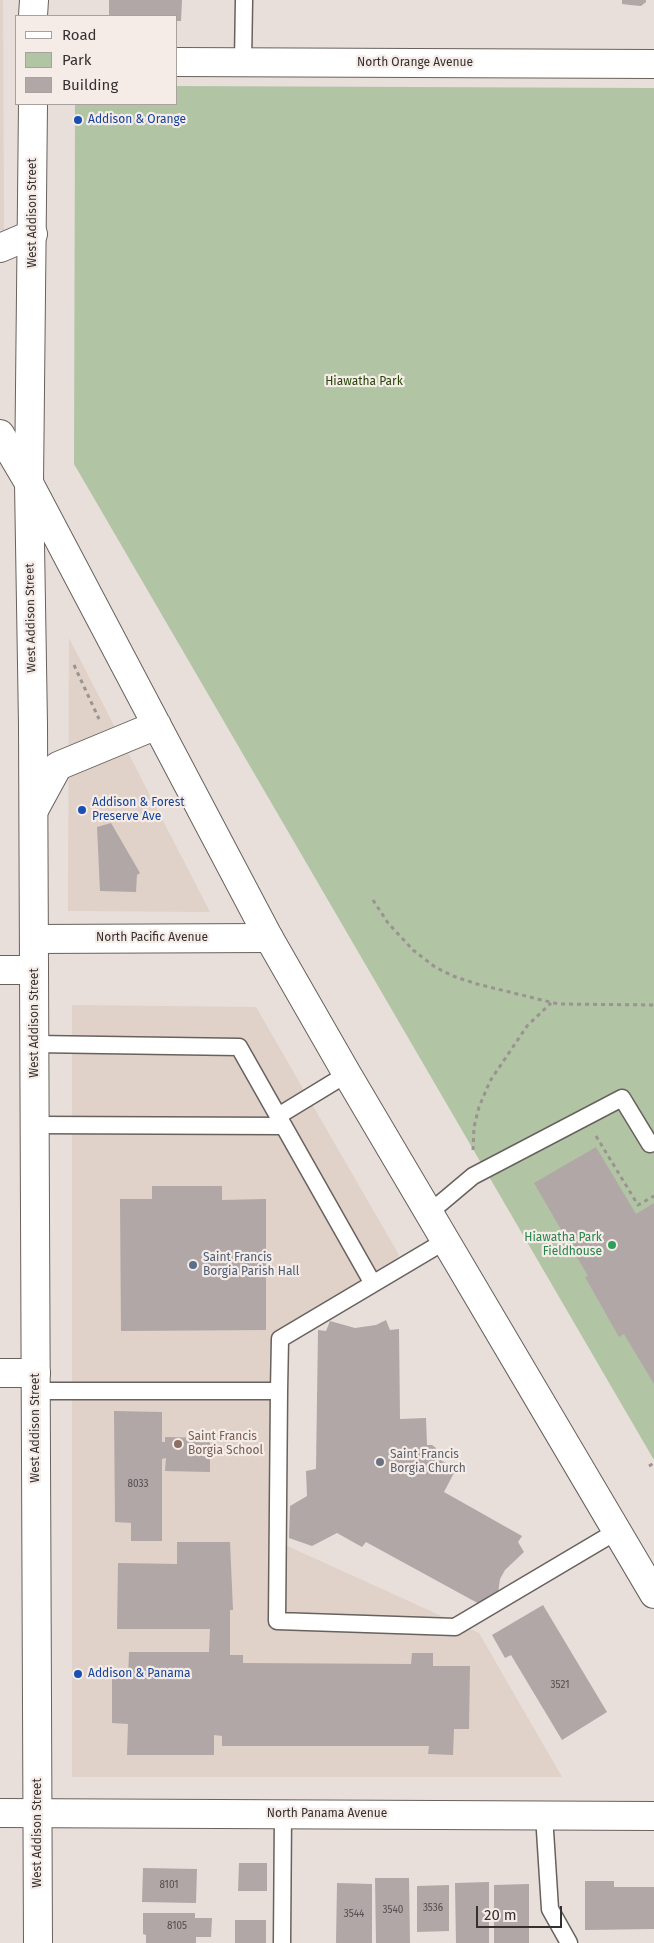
<!DOCTYPE html>
<html>
<head>
<meta charset="utf-8">
<style>
  body { margin:0 }
  #map { position:relative; width:654px; height:1943px; overflow:hidden; background:#e8dfdb; font-family:"Fira Sans",sans-serif }
  canvas { display:block }
  .legend { position:absolute; left:15px; top:15px; width:162px; height:90px; box-sizing:border-box; background:#f5ece8; border:1px solid #a8a19e; margin:0; padding:6px 9px; list-style:none; font-size:15px; color:#353130 }
  .legend li { display:flex; align-items:center; gap:10px; height:25px }
  .legend b { width:25px; border:1px solid #a8a19e }
  .scale { position:absolute; left:476px; top:1906px; width:86px; height:22px; box-sizing:border-box; border:2px solid #353130; border-top:0; padding-left:6px; font-size:15px; line-height:18px; white-space:nowrap; color:#353130; -webkit-text-stroke:4px #f5ece8; paint-order:stroke }
</style>
</head>
<body>
<div id="map">
<canvas width="654" height="1943"></canvas>
<ul class="legend">
<li><b style="height:6px;background:#fff"></b>Road</li>
<li><b style="height:14px;background:#b1c5a5"></b>Park</li>
<li><b style="height:14px;background:#b0a7a6"></b>Building</li>
</ul>
<div class="scale">20 m</div>
</div>
<script>
const c = document.querySelector('canvas').getContext('2d');
c.lineJoin = 'round';
function fill(path, color) {
  c.fillStyle = color;
  c.fill(path, 'evenodd');
}
function poly(rows) {
  const path = new Path2D();
  for (const r of rows) {
    path.moveTo(r[0], r[1]);
    for (let i = 2; i < r.length; i += 2) path.lineTo(r[i], r[i + 1]);
  }
  return path;
}
function stroke(path, color, width, dash) {
  c.strokeStyle = color;
  c.lineWidth = width;
  c.lineCap = dash ? 'butt' : 'round';
  c.setLineDash(dash || []);
  c.stroke(path);
}
function write(font, color, halo, rows, align = 'center') {
  c.font = font + ' "Fira Sans",sans-serif';
  c.lineWidth = 4.5;
  c.setLineDash([]);
  c.textBaseline = 'middle';
  c.strokeStyle = halo;
  c.fillStyle = color;
  for (const [text, x, y, turn = 0] of rows) {
    c.save();
    c.translate(x, y);
    c.rotate((+turn || 0) * Math.PI / 180);
    c.textAlign = isNaN(turn) ? turn : align;
    if (halo) c.strokeText(text, 0, 0);
    c.fillText(text, 0, 0);
    c.restore();
  }
}
const built = poly([
  [0,0,3,0,4,230,0,230],
  [69,638,210,912,68,911],
  [72,1005,256,1007,399,1255,377,1282,351,1307,286,1343,283,1544,479,1633,562,1777,72,1777]
]);
const green = poly([
  [176,86,654,88,654,1460,74,464,75,104,176,104]
]);
const building = poly([
  [109,0,182,0,181,21,176,21,176,16,109,16],
  [622,0,646,0,646,2,641,6,630,5,622,4],
  [111,823,140,873,137,875,136,892,100,891,97,827],
  [596,1147,636,1214,654,1203,654,1384,624,1334,619,1337,585,1277,588,1276,534,1183],
  [152,1186,222,1186,222,1200,266,1199,266,1330,121,1331,120,1199,152,1199],
  [386,1320,390,1330,399,1329,400,1419,426,1418,427,1445,432,1445,436,1448,432,1455,456,1469,444,1492,522,1536,518,1542,524,1552,505,1570,500,1579,497,1600,486,1599,483,1606,366,1542,362,1547,337,1533,312,1546,289,1538,290,1506,307,1496,306,1471,316,1469,318,1330,326,1331,330,1321,355,1328,376,1325],
  [114,1411,162,1412,162,1442,165,1442,165,1437,210,1438,210,1472,165,1471,166,1458,162,1459,162,1541,131,1541,131,1523,115,1522],
  [177,1542,230,1542,233,1610,230,1610,230,1655,243,1655,243,1663,411,1664,412,1653,433,1653,433,1666,470,1666,469,1729,454,1729,453,1755,428,1754,429,1746,222,1746,222,1736,214,1735,214,1755,127,1755,128,1724,112,1723,112,1678,128,1678,129,1652,209,1652,210,1629,117,1629,118,1563,177,1564],
  [543,1605,607,1712,562,1740,511,1655,505,1658,492,1635],
  [239,1863,267,1863,267,1891,238,1891],
  [143,1868,197,1869,196,1903,142,1902],
  [375,1878,409,1878,410,1943,376,1943],
  [585,1881,614,1881,614,1887,654,1887,654,1929,585,1930],
  [489,1882,489,1943,456,1943,455,1883],
  [337,1883,372,1884,372,1943,336,1943],
  [529,1884,529,1943,494,1943,494,1885],
  [449,1885,449,1931,417,1932,417,1886],
  [143,1913,195,1913,195,1918,212,1918,211,1937,196,1937,196,1943,146,1943,146,1935,143,1934],
  [235,1920,266,1920,266,1943,235,1943]
]);
const path = poly([
  [74,665,99,719],
  [373,900,388,923,413,950,435,967,453,976,477,984,558,1004,654,1005],
  [596,1136,638,1205,654,1196],
  [473,1150,474,1127,479,1107,490,1081,527,1026,551,1003],
  [649,1466,654,1463]
]);
const service = poly([
  [243,62,244,0],
  [35,1044,239,1047,372,1282],
  [278,1116,347,1074],
  [35,1125,283,1126],
  [429,1213,473,1176,622,1098,650,1144],
  [36,1391,279,1391,280,1339,445,1241],
  [279,1391,277,1621,455,1627,617,1531],
  [544,1815,550,1909,569,1943],
  [282,1943,283,1814]
]);
const minor = poly([
  [176,62,654,64],
  [34,939,269,938],
  [0,970,34,970],
  [0,1373,36,1373],
  [0,1813,654,1816]
]);
const tertiary = poly([
  [33,16,34,0],
  [33,104,29,483,33,725,38,1943]
]);
const secondary = poly([
  [0,248,33,234],
  [0,434,29,483,269,938,347,1074,654,1594],
  [34,810,58,766,157,725]
]);
const markers = [
  [78,120,5,"#1a4fb4"],
  [82,810,5,"#1a4fb4"],
  [612,1245,5,"#2e9e5b"],
  [193,1265,5,"#5c6f8a"],
  [178,1444,5,"#8d6e63"],
  [380,1462,5,"#6b7280"],
  [78,1674,5,"#1a4fb4"]
];
const numberNames = [
  ["8033",138,1484],
  ["3521",560,1685],
  ["8101",169,1885],
  ["3536",433,1908],
  ["3540",393,1910],
  ["3544",354,1914],
  ["8105",177,1926]
];
const streetNames = [
  ["North Orange Avenue",415,63],
  ["West Addison Street",33,213,-90],
  ["West Addison Street",31,618,-91],
  ["North Pacific Avenue",152,938],
  ["West Addison Street",35,1023,-90],
  ["West Addison Street",36,1428,-90],
  ["North Panama Avenue",327,1814],
  ["West Addison Street",38,1833,-90]
];
const transitNames = [
  ["Addison & Orange",88,120],
  ["Addison & Forest",92,803],
  ["Preserve Ave",92,817],
  ["Addison & Panama",88,1674]
];
const parkNames = [
  ["Hiawatha Park",364,382]
];
const leisureNames = [
  ["Hiawatha Park",602,1238],
  ["Fieldhouse",602,1252]
];
const serviceNames = [
  ["Saint Francis",203,1258],
  ["Borgia Parish Hall",203,1272]
];
const educationNames = [
  ["Saint Francis",188,1437],
  ["Borgia School",188,1451]
];
const worshipNames = [
  ["Saint Francis",390,1455],
  ["Borgia Church",390,1469]
];
fill(built, '#e0d1c9');
fill(green, '#b1c5a5');
fill(building, '#b0a7a6');
stroke(service, '#68615d', 19);
stroke(minor, '#68615d', 30);
stroke(tertiary, '#68615d', 30);
stroke(secondary, '#68615d', 30);
stroke(path, '#9a9390', 3, [4, 4]);
stroke(service, '#fff', 16);
stroke(minor, '#fff', 28);
stroke(tertiary, '#fff', 28);
stroke(secondary, '#fff', 28);
for (const [x, y, r, color] of markers) {
  const dot = new Path2D();
  dot.arc(x, y, r, 0, 2 * Math.PI);
  c.fillStyle = color;
  c.fill(dot);
  stroke(dot, '#f5ece8', 2);
}
write('10px', '#544e4e', null, numberNames);
write('12px', '#353130', '#f5ece8', streetNames);
write('12px', '#164399', '#f5ece8', transitNames, 'left');
write('12px', '#264707', '#f5ece8', parkNames);
write('12px', '#27864d', '#f5ece8', leisureNames, 'right');
write('12px', '#4e5e75', '#f5ece8', serviceNames, 'left');
write('12px', '#785e54', '#f5ece8', educationNames, 'left');
write('12px', '#5b616d', '#f5ece8', worshipNames, 'left');
</script>
</body>
</html>
